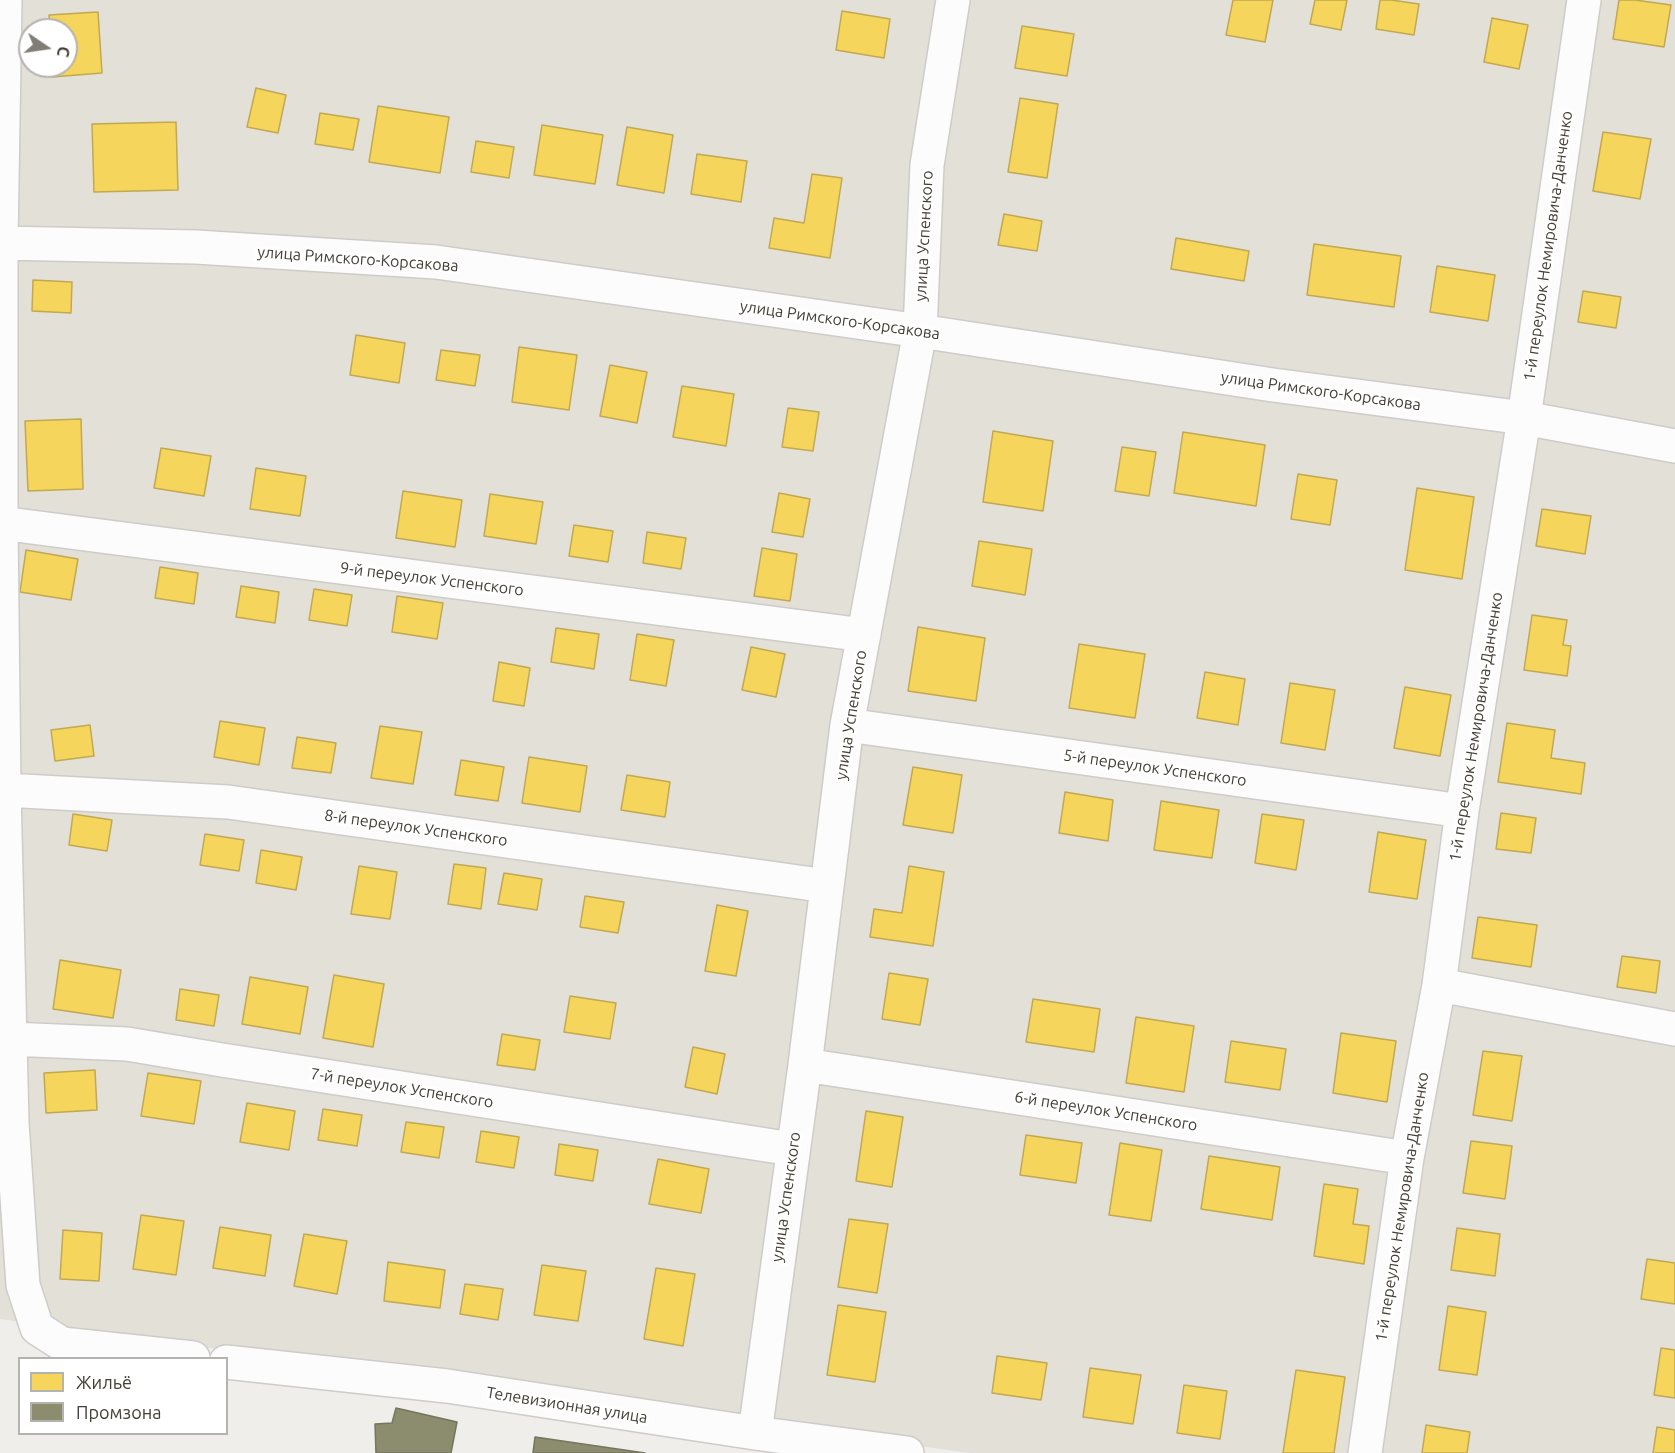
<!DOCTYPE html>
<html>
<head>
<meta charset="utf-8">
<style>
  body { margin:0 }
  #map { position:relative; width:1675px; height:1453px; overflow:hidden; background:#f0eeea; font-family:Ubuntu,sans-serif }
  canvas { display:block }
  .legend { position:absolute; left:18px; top:1357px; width:210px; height:78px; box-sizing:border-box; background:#fff; border:2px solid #b4b3af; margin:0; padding:8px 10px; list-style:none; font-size:18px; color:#444037 }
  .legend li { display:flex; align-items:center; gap:12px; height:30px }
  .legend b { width:30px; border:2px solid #b4b3af }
  .north { position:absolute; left:18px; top:18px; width:60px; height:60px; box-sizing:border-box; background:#fff; border:2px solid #b4b3af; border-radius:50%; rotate:103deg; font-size:16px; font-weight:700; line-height:24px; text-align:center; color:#444037 }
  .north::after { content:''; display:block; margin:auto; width:21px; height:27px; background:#807d76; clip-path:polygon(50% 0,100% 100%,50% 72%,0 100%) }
</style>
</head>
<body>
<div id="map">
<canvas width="1675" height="1453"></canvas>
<ul class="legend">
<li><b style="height:16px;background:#f6d55c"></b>Жильё</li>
<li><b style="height:16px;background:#8c8c6e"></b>Промзона</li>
</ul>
<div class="north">С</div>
</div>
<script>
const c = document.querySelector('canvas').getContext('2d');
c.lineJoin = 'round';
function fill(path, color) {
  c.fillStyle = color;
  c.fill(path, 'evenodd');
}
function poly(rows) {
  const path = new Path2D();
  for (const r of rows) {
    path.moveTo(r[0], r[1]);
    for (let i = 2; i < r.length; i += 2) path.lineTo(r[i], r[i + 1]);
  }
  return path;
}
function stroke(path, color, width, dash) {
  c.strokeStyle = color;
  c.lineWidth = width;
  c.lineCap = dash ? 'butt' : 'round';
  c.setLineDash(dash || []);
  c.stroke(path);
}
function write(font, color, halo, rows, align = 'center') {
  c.font = font + ' Ubuntu,sans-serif';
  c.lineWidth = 6;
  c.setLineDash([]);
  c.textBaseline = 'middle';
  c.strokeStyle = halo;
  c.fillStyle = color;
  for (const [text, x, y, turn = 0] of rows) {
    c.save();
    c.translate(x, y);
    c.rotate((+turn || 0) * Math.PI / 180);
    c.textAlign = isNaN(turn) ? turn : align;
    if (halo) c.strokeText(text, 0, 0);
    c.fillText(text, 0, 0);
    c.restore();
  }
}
const residential = poly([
  [0,0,1675,0,1675,1453,970,1453,0,1319],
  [30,30,66,30,66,66,30,66]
]);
const homes = poly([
  [1233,0,1273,0,1265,42,1226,35,1233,0],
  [1315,0,1347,0,1341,30,1310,24,1315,0],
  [1380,0,1391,0,1419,4,1414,35,1376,29,1380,0],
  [1619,0,1635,0,1671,5,1664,47,1613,39,1619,0],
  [842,11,890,19,884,58,836,50,842,11],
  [98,12,102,73,52,77,52,66,66,66,66,30,50,30,49,15,98,12],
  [1492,18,1528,25,1519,69,1484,62,1492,18],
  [1022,26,1074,34,1067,76,1015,68,1022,26],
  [256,88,286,95,278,133,247,127,256,88],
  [1020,98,1058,104,1047,178,1008,172,1020,98],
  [378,106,449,117,440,173,369,162,378,106],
  [320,113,359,119,353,150,315,144,320,113],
  [176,122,178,190,94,192,92,124,176,122],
  [542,125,603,135,595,184,534,175,542,125],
  [627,127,673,135,664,193,617,185,627,127],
  [1603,132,1651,139,1640,199,1593,191,1603,132],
  [476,141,514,147,509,178,471,172,476,141],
  [697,154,747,161,741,202,691,194,697,154],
  [812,174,842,178,830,258,769,248,774,218,804,223,812,174],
  [1004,214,1042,221,1037,251,998,245,1004,214],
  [1176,238,1249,251,1244,281,1171,269,1176,238],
  [1314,244,1401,256,1394,307,1307,295,1314,244],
  [1437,266,1495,275,1488,321,1430,312,1437,266],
  [33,280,72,282,71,313,32,311,33,280],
  [1583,291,1621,297,1616,328,1578,322,1583,291],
  [356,335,405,343,399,383,350,375,356,335],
  [519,347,577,355,569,410,512,402,519,347],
  [441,350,480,355,475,386,436,380,441,350],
  [610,365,647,372,637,423,600,416,610,365],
  [682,386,734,394,726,446,673,437,682,386],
  [788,408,819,412,813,451,782,447,788,408],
  [81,419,83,489,28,491,25,421,81,419],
  [993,431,1053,441,1043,511,983,502,993,431],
  [1183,432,1265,445,1256,506,1174,493,1183,432],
  [1122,447,1156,452,1149,496,1115,491,1122,447],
  [161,448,211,456,204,496,154,488,161,448],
  [256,468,306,476,300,516,250,509,256,468],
  [1298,474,1337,480,1330,525,1291,519,1298,474],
  [1417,488,1474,497,1462,579,1405,570,1417,488],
  [403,491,462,500,455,547,396,538,403,491],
  [779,493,810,499,803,537,772,532,779,493],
  [490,494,543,502,536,544,484,536,490,494],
  [1542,509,1591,516,1585,554,1536,546,1542,509],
  [574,525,613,531,608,562,569,556,574,525],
  [647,532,686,538,681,569,643,563,647,532],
  [979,541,1032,549,1025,595,972,586,979,541],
  [762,548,797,554,790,601,754,596,762,548],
  [26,550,78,559,71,600,20,592,26,550],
  [160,567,198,573,194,604,155,598,160,567],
  [241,586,279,592,275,623,236,617,241,586],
  [314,589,352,595,347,626,309,620,314,589],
  [397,596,443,603,437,639,392,632,397,596],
  [1532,615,1567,620,1563,645,1571,646,1567,676,1524,670,1532,615],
  [918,627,985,638,976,701,908,691,918,627],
  [556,628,599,634,594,669,551,662,556,628],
  [637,634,674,640,666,686,630,680,637,634],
  [1079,644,1145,654,1135,718,1069,708,1079,644],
  [751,647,785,654,776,697,742,690,751,647],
  [499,662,530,668,524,706,493,701,499,662],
  [1205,672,1245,679,1238,725,1197,718,1205,672],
  [1290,683,1335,690,1325,750,1281,743,1290,683],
  [1405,687,1451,695,1440,756,1394,748,1405,687],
  [220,721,265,728,259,765,214,757,220,721],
  [1507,723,1555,730,1551,758,1585,763,1581,794,1498,782,1507,723],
  [90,725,94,756,55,761,51,730,90,725],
  [380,726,422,732,413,784,371,778,380,726],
  [297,737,336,743,331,773,292,768,297,737],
  [529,757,587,766,580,812,522,803,529,757],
  [461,760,504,767,498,801,455,795,461,760],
  [913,767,962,775,953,833,903,825,913,767],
  [627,775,670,782,665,817,621,810,627,775],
  [1065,792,1113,800,1108,841,1059,833,1065,792],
  [1161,801,1219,810,1212,858,1154,850,1161,801],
  [1501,813,1536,818,1531,853,1496,849,1501,813],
  [73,814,112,820,107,851,69,845,73,814],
  [1262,814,1304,820,1296,870,1255,863,1262,814],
  [1378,832,1426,840,1417,899,1369,892,1378,832],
  [205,834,244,840,239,871,200,865,205,834],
  [261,850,302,857,296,890,256,883,261,850],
  [454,864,486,868,481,909,448,904,454,864],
  [359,866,397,872,390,919,351,914,359,866],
  [909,866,944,872,933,946,870,937,874,909,902,913,909,866],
  [504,873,542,879,537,910,498,904,504,873],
  [585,896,624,902,618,933,580,927,585,896],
  [717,905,748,911,736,976,705,971,717,905],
  [1478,917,1537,925,1531,967,1472,958,1478,917],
  [1622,956,1660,961,1656,993,1617,987,1622,956],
  [60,960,121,970,113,1018,53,1009,60,960],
  [889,973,928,979,920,1025,882,1019,889,973],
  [334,975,384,984,373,1047,323,1038,334,975],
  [250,977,308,987,300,1034,242,1024,250,977],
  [180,989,219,995,214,1026,176,1020,180,989],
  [570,996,616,1003,610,1039,564,1032,570,996],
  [1033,999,1100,1009,1094,1052,1026,1042,1033,999],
  [1136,1017,1194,1026,1184,1092,1126,1083,1136,1017],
  [1341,1033,1396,1041,1387,1102,1333,1093,1341,1033],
  [502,1034,540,1040,535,1070,497,1065,502,1034],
  [1231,1041,1286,1049,1280,1090,1225,1082,1231,1041],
  [693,1047,725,1054,717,1094,685,1087,693,1047],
  [1483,1051,1522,1056,1512,1121,1473,1115,1483,1051],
  [95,1070,97,1110,46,1113,44,1073,95,1070],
  [148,1073,201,1081,194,1124,141,1116,148,1073],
  [247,1103,295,1111,289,1150,240,1142,247,1103],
  [323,1109,362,1115,357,1146,318,1140,323,1109],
  [866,1111,903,1117,892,1187,856,1181,866,1111],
  [406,1122,444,1127,439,1158,401,1152,406,1122],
  [481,1131,519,1137,514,1168,476,1162,481,1131],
  [1026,1135,1082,1143,1076,1183,1020,1175,1026,1135],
  [1471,1141,1512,1146,1505,1199,1463,1193,1471,1141],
  [1120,1143,1162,1150,1151,1221,1109,1215,1120,1143],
  [559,1144,598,1150,593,1181,555,1175,559,1144],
  [1209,1156,1280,1167,1272,1220,1201,1209,1209,1156],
  [658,1159,709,1169,701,1213,649,1204,658,1159],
  [1324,1184,1358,1189,1353,1224,1369,1226,1364,1264,1314,1256,1324,1184],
  [141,1215,184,1221,176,1275,133,1269,141,1215],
  [849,1219,888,1224,877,1293,838,1287,849,1219],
  [220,1227,271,1235,265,1276,213,1268,220,1227],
  [1457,1228,1500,1234,1495,1276,1451,1270,1457,1228],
  [63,1230,102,1233,99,1281,60,1279,63,1230],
  [304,1234,347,1241,337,1294,294,1286,304,1234],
  [1647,1259,1675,1263,1675,1304,1641,1299,1647,1259],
  [388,1262,445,1270,440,1308,384,1301,388,1262],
  [542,1265,586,1271,578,1321,534,1315,542,1265],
  [656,1268,695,1274,683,1346,644,1339,656,1268],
  [465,1284,503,1289,498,1320,460,1314,465,1284],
  [838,1305,886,1312,875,1382,827,1375,838,1305],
  [1448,1306,1486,1312,1477,1375,1439,1370,1448,1306],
  [1661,1348,1675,1350,1675,1398,1654,1395,1661,1348],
  [997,1356,1047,1363,1041,1400,992,1393,997,1356],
  [1090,1368,1141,1375,1133,1424,1083,1417,1090,1368],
  [1296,1370,1345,1377,1334,1453,1283,1453,1296,1370],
  [1184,1385,1227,1391,1220,1439,1177,1433,1184,1385],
  [1426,1425,1470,1432,1467,1453,1422,1453,1426,1425],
  [1657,1427,1675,1430,1675,1453,1653,1453,1657,1427]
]);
const industry = poly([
  [396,1408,457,1422,451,1453,376,1453,375,1424,392,1423,396,1408],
  [535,1437,645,1453,533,1453,535,1437]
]);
const minor = poly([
  [5,0,1,243,1,523,4,790,12,1123,23,1285,37,1328,62,1344,193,1358],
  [1,243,196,247,436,262,920,331,1273,385,1524,418,1675,446],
  [1,523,864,635],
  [847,725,1462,811],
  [4,790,228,802,827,886],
  [1439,985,1675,1029],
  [10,1039,127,1044,222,1060,792,1149],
  [805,1065,1407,1158],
  [226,1362,447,1386,755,1433,907,1453],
  [755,1433,805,1065,847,725,920,331,927,165,953,0],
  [1365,1453,1407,1158,1439,985,1462,811,1524,418,1584,0]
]);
const streetNames = [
  ["улица Успенского",924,236,-87],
  ["1-й переулок Немировича-Данченко",1548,246,-82],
  ["улица Римского-Корсакова",358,259,4],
  ["улица Римского-Корсакова",840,320,8],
  ["улица Римского-Корсакова",1321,391,8],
  ["9-й переулок Успенского",432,579,7],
  ["улица Успенского",851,715,-81],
  ["1-й переулок Немировича-Данченко",1476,727,-81],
  ["5-й переулок Успенского",1155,768,8],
  ["8-й переулок Успенского",416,828,8],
  ["7-й переулок Успенского",402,1088,9],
  ["6-й переулок Успенского",1106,1111,9],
  ["улица Успенского",786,1197,-82],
  ["1-й переулок Немировича-Данченко",1402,1207,-81],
  ["Телевизионная улица",567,1405,9]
];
fill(residential, '#e3e0d8');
fill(homes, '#f6d55c');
stroke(homes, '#c1a851', 1.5);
fill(industry, '#8c8c6e');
stroke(industry, '#76755e', 1.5);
stroke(minor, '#cdccc8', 36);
stroke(minor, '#fdfcfc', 33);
write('16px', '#444037', '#fff', streetNames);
</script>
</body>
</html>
